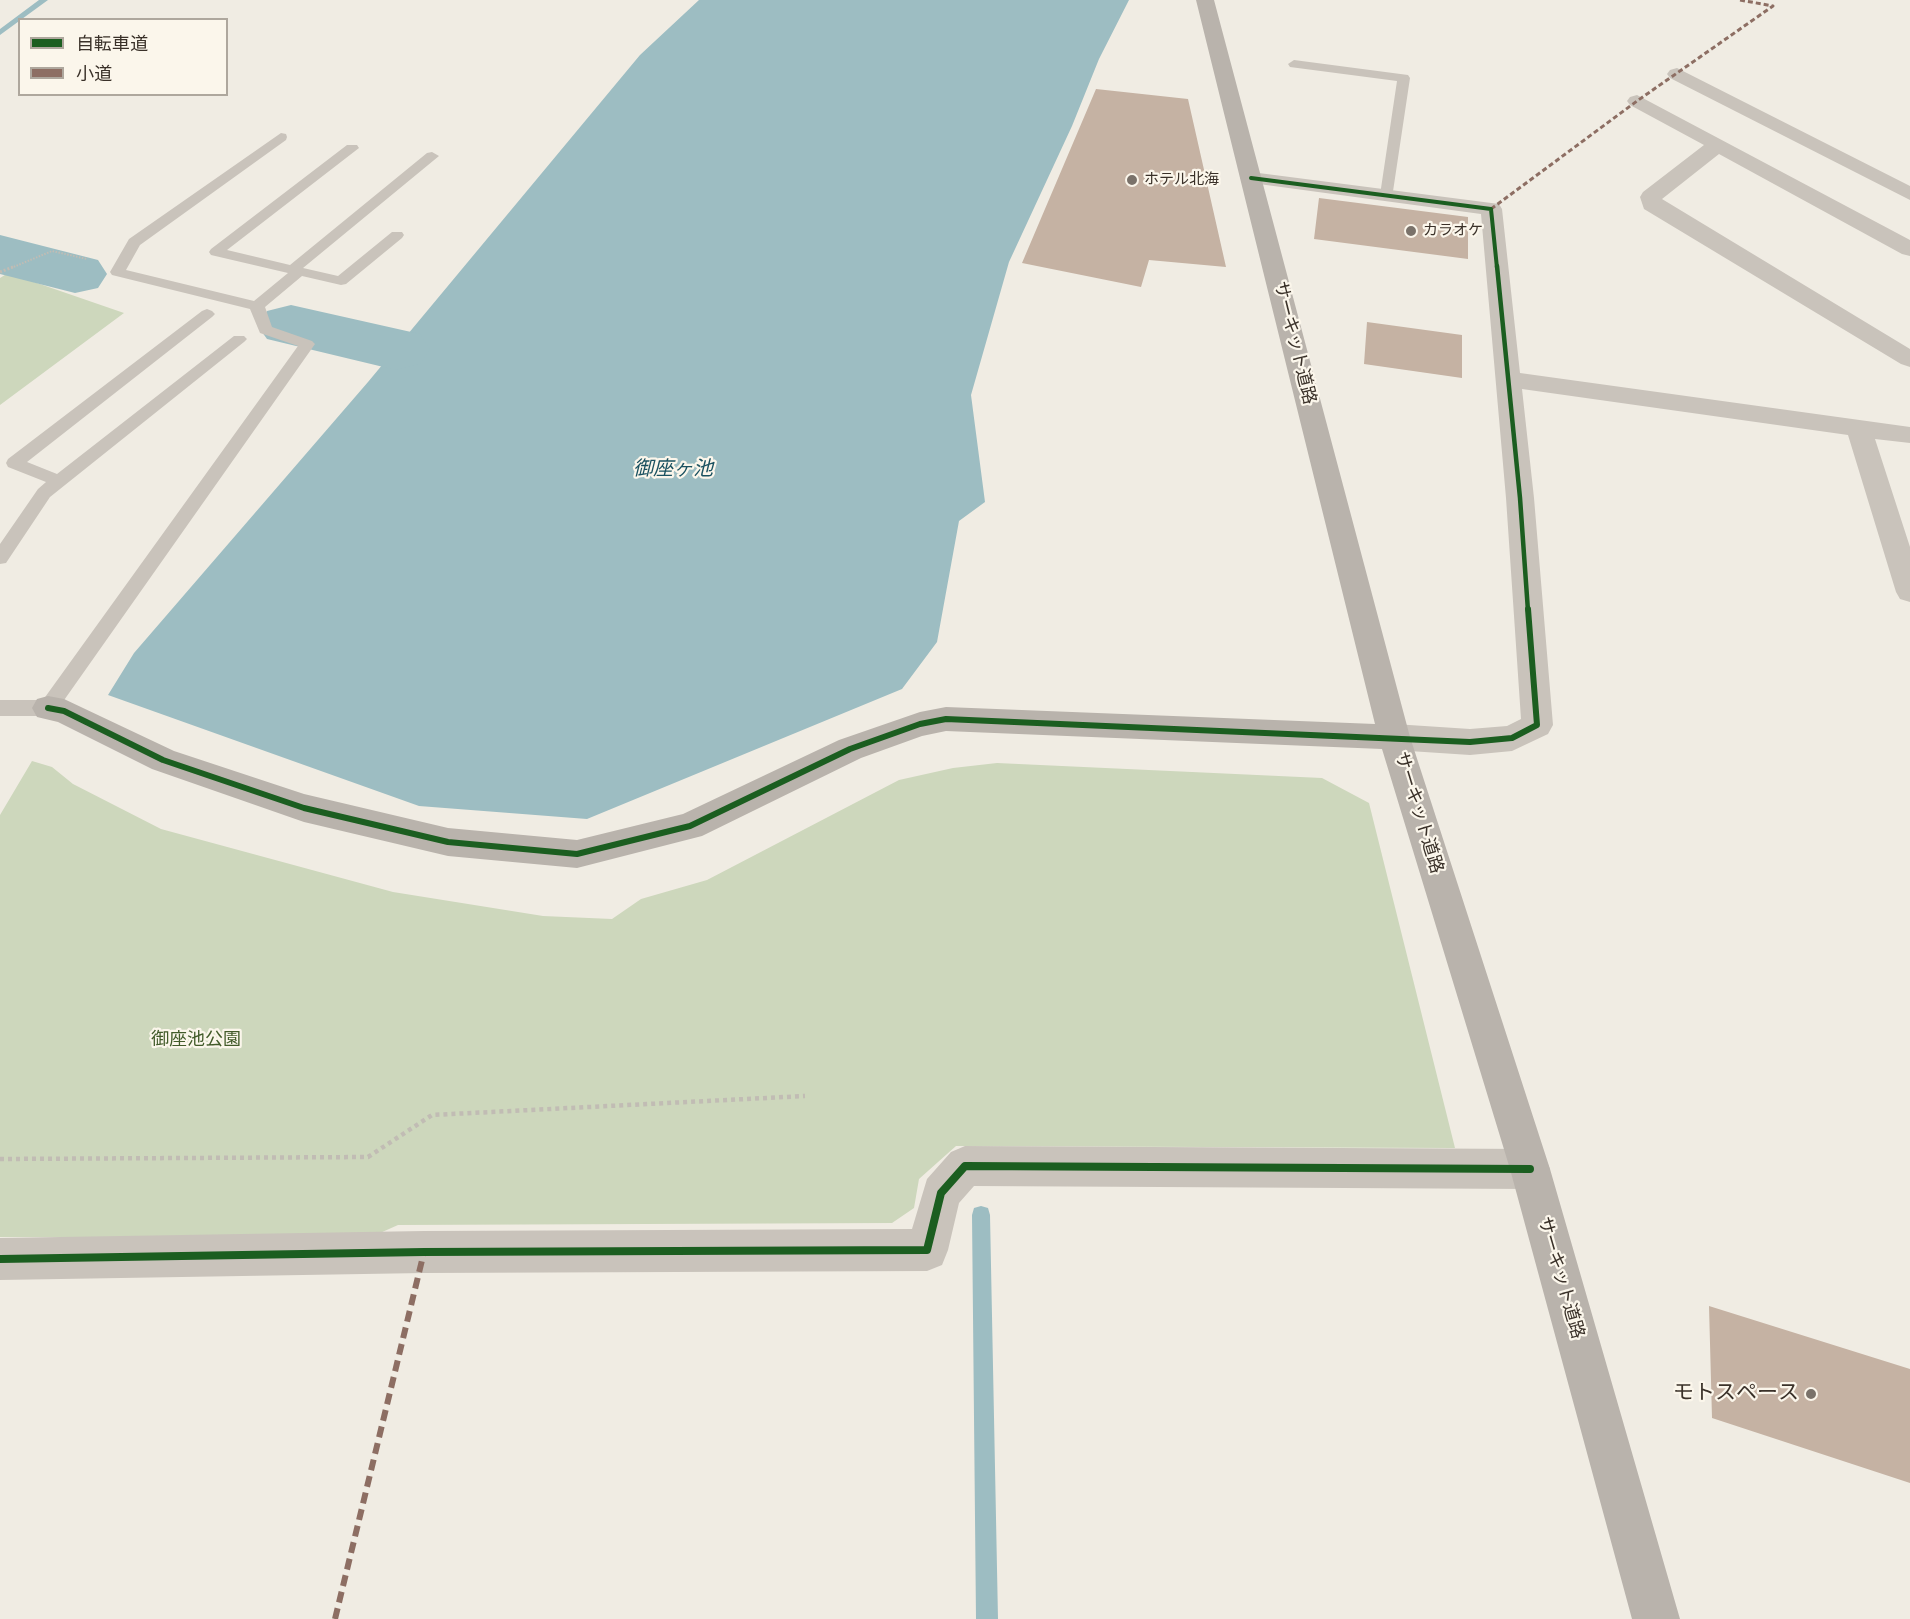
<!DOCTYPE html>
<html>
<head>
<meta charset="utf-8">
<style>
  body { margin:0 }
  #map { position:relative; width:1910px; height:1619px; overflow:hidden; background:#f0ece3; font-family:"Titillium Web","Noto Sans JP",sans-serif }
  canvas { display:block }
  .legend { position:absolute; left:18px; top:18px; width:210px; height:78px; box-sizing:border-box; background:#fbf6eb; border:2px solid #aea79d; margin:0; padding:8px 10px; list-style:none; font-size:18px; color:#3a3129 }
  .legend li { display:flex; align-items:center; gap:12px; height:30px }
  .legend b { width:30px; border:2px solid #aea79d }
</style>
</head>
<body>
<div id="map">
<canvas width="1910" height="1619"></canvas>
<ul class="legend">
<li><b style="height:8px;background:#1b5e20"></b>自転車道</li>
<li><b style="height:8px;background:#8d6e63"></b>小道</li>
</ul>
</div>
<script>
const c = document.querySelector('canvas').getContext('2d');
c.lineJoin = 'round';
function fill(path, color) {
  c.fillStyle = color;
  c.fill(path, 'evenodd');
}
function poly(rows) {
  const path = new Path2D();
  for (const r of rows) {
    path.moveTo(r[0], r[1]);
    for (let i = 2; i < r.length; i += 2) path.lineTo(r[i], r[i + 1]);
  }
  return path;
}
function stroke(path, color, width, dash) {
  c.strokeStyle = color;
  c.lineWidth = width;
  c.lineCap = dash ? 'butt' : 'round';
  c.setLineDash(dash || []);
  c.stroke(path);
}
function write(font, color, halo, rows, align = 'center') {
  c.font = font + ' "Titillium Web","Noto Sans JP",sans-serif';
  c.lineWidth = 4.5;
  c.setLineDash([]);
  c.textBaseline = 'middle';
  c.strokeStyle = halo;
  c.fillStyle = color;
  for (const [text, x, y, turn = 0] of rows) {
    c.save();
    c.translate(x, y);
    c.rotate((+turn || 0) * Math.PI / 180);
    c.textAlign = isNaN(turn) ? turn : align;
    if (halo) c.strokeText(text, 0, 0);
    c.fillText(text, 0, 0);
    c.restore();
  }
}
const green = poly([
  [8,273,124,313,0,405,0,278],
  [32,761,52,767,73,784,161,829,393,892,543,916,612,919,641,899,707,880,899,780,953,768,997,763,1322,778,1369,803,1455,1148,956,1146,919,1179,914,1208,892,1223,398,1225,371,1237,0,1237,0,815]
]);
const water = poly([
  [699,0,1129,0,1099,59,1072,126,1009,262,971,395,985,502,959,521,937,642,902,689,587,819,419,806,108,695,134,653,368,382,640,55]
]);
const stream = poly([
  [39,0,48,0,0,35,0,29,39,0],
  [981,1206,988,1208,990,1215,998,1619,976,1619,972,1215,974,1208,981,1206]
]);
const river = poly([
  [0,235,98,260,107,274,98,288,75,293,0,274,0,235],
  [291,305,420,334,430,349,420,364,396,370,267,339,257,325,267,311,291,305]
]);
const building = poly([
  [1096,89,1188,99,1226,267,1149,260,1141,287,1022,263],
  [1319,198,1468,217,1468,259,1314,239],
  [1367,322,1462,335,1462,378,1364,364],
  [1709,1306,1910,1369,1910,1483,1712,1418]
]);
const pathFar2 = poly([
  [11,268,52,251,87,259]
]);
const pathFar1 = poly([
  [0,272,15,266]
]);
const path = poly([
  [0,1159,368,1157,432,1115,805,1096]
]);
const lane = poly([
  [1294,60,1408,75,1410,78,1392,198,1382,198,1380,195,1397,81,1290,67,1288,64,1294,60],
  [281,133,286,134,287,137,286,140,140,245,126,270,254,301,288,273,211,255,209,252,211,249,347,145,357,145,359,148,227,250,290,265,427,153,432,152,439,156,303,268,338,276,392,232,402,232,404,235,402,238,346,284,341,285,302,276,265,307,272,327,312,341,315,344,55,713,48,716,0,716,0,700,43,700,298,346,260,333,250,309,112,275,110,272,129,239,281,133],
  [207,309,212,311,215,314,212,317,27,462,57,474,234,336,244,336,247,339,244,342,50,497,6,563,0,564,0,544,38,489,46,482,8,467,6,463,8,459,202,311,207,309]
]);
const street = poly([
  [1677,68,1910,186,1910,200,1670,78,1667,74,1670,70,1677,68],
  [1637,95,1910,240,1910,256,1902,254,1719,154,1662,199,1910,349,1910,367,1901,364,1644,209,1640,197,1643,192,1704,145,1630,105,1627,101,1630,97,1637,95],
  [1251,172,1499,204,1502,209,1520,373,1910,427,1910,443,1875,439,1910,547,1910,602,1900,599,1896,592,1848,435,1522,389,1534,498,1553,725,1548,734,1512,751,1470,755,1394,750,1383,746,1378,737,1383,728,1394,724,1470,729,1507,726,1521,719,1506,498,1481,214,1244,182,1240,178,1244,174,1251,172],
  [965,1146,1530,1149,1544,1155,1550,1169,1544,1183,1530,1189,974,1186,959,1203,948,1250,942,1265,927,1271,424,1273,0,1280,0,1238,424,1231,912,1229,927,1179,951,1152,965,1146]
]);
const secondary = poly([
  [1196,0,1214,0,1410,737,1550,1169,1680,1619,1632,1619,1510,1169,1382,749,946,731,922,736,861,758,702,836,577,868,448,856,304,822,152,769,58,722,37,717,32,708,37,699,48,696,64,699,174,751,304,794,448,828,577,840,683,814,839,740,920,712,946,707,1375,724,1196,0]
]);
const quietFar1 = poly([
  [1491,209,1637,101,1773,6,1740,0]
]);
const quiet = poly([
  [335,1619,424,1252]
]);
const cyclewayFar3 = poly([
  [1251,178,1491,209,1497,268]
]);
const cyclewayFar2 = poly([
  [1497,266,1520,498,1528,611]
]);
const cyclewayFar1 = poly([
  [48,708,64,711,163,760,304,808,448,842,577,854,690,826,850,749,920,724,946,719,1470,742,1512,738,1537,725,1528,609]
]);
const cycleway = poly([
  [0,1259,424,1252,927,1250,941,1193,965,1166,1530,1169]
]);
const markers = [
  [1132,180,6,"#7a726a"],
  [1411,231,6,"#7a726a"],
  [1811,1394,6,"#7a726a"]
];
const farPoinames = [
  ["ホテル北海",1144,180],
  ["カラオケ",1423,231]
];
const streetNames = [
  ["サーキット道路",1294,343,76],
  ["サーキット道路",1418,813,73],
  ["サーキット道路",1560,1278,74]
];
const parkNames = [
  ["御座池公園",196,1041]
];
const waterNames = [
  ["御座ヶ池",673,470]
];
const nearPoinames = [
  ["モトスペース",1799,1394]
];
fill(green, '#cdd7bc');
fill(water, '#9dbdc2');
fill(stream, '#9dbdc2');
fill(river, '#9dbdc2');
fill(building, '#c5b2a3');
stroke(pathFar2, '#c1bcb4', 2, [1.5, 1.5]);
stroke(pathFar1, '#c1bcb4', 3, [2, 2]);
stroke(path, '#c1bcb4', 4.5, [4, 4]);
fill(lane, '#c9c3bb');
fill(street, '#c9c3bb');
fill(secondary, '#b9b3ac');
stroke(quietFar1, '#8d6e63', 3, [5, 3]);
stroke(quiet, '#8d6e63', 6, [11, 6]);
stroke(cyclewayFar3, '#1b5e20', 4);
stroke(cyclewayFar2, '#1b5e20', 4.5);
stroke(cyclewayFar1, '#1b5e20', 6);
stroke(cycleway, '#1b5e20', 8);
for (const [x, y, r, color] of markers) {
  const dot = new Path2D();
  dot.arc(x, y, r, 0, 2 * Math.PI);
  c.fillStyle = color;
  c.fill(dot);
  stroke(dot, '#fbf6eb', 2);
}
write('15px', '#3a3129', '#fbf6eb', farPoinames, 'left');
write('18px', '#3a3129', '#fbf6eb', streetNames);
write('18px', '#425b2a', '#fbf6eb', parkNames);
write('italic 20px', '#1a5160', '#fbf6eb', waterNames);
write('21px', '#3a3129', '#fbf6eb', nearPoinames, 'right');
</script>
</body>
</html>
